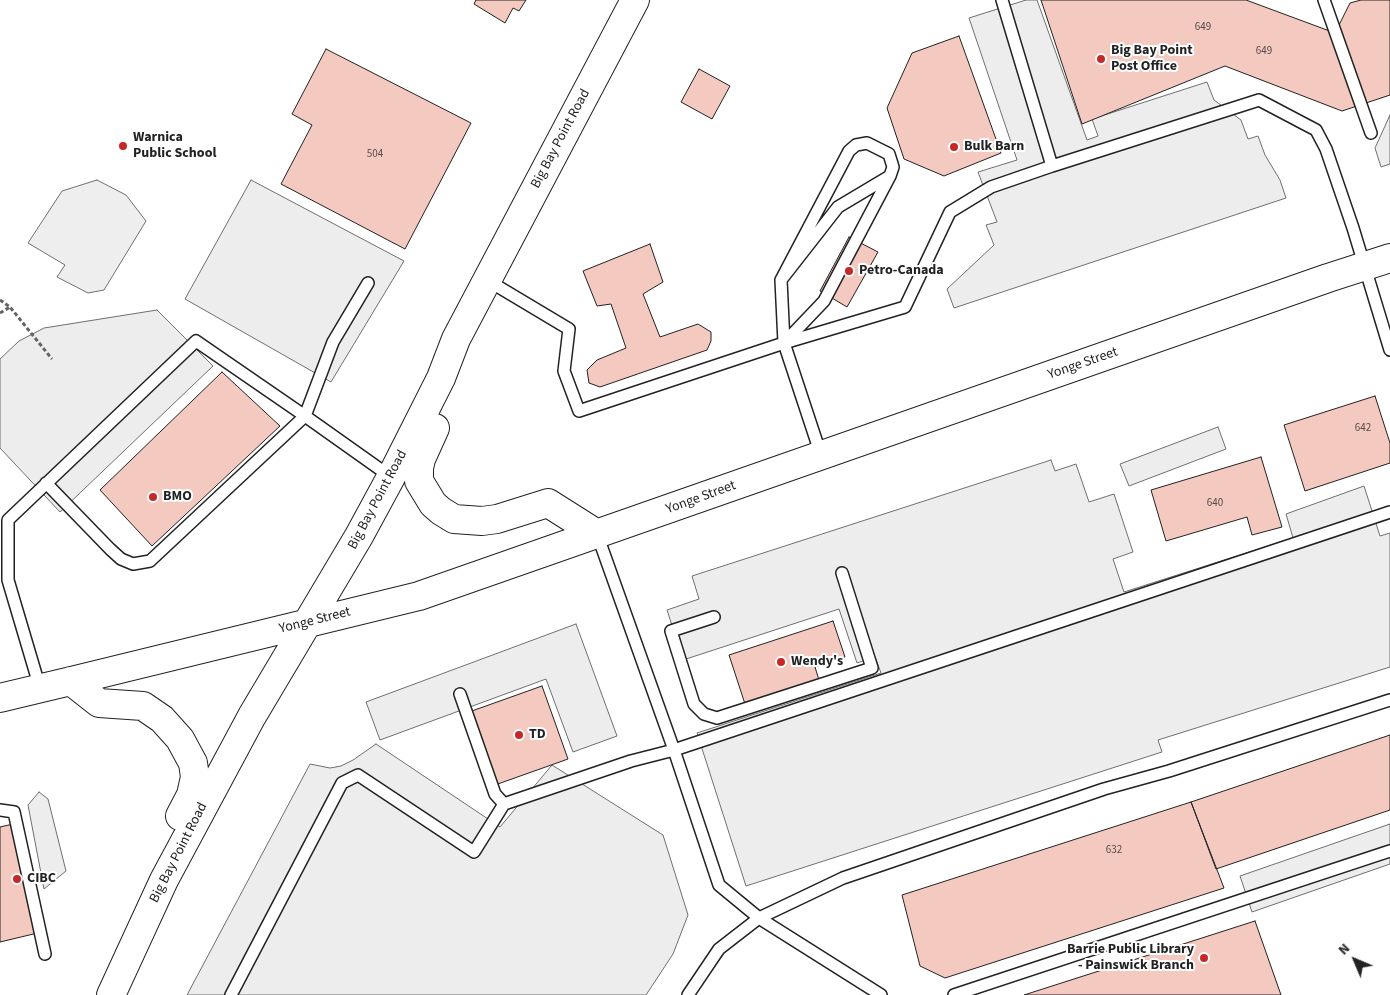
<!DOCTYPE html>
<html>
<head>
<meta charset="utf-8">
<style>
  body { margin:0 }
  #map { position:relative; width:1390px; height:995px; overflow:hidden; background:#fff; font-family:"Source Sans 3",sans-serif }
  canvas { display:block }
  .north { position:absolute; left:1330px; top:935px; width:50px; height:50px; -webkit-text-stroke:4px #fff; paint-order:stroke; rotate:315deg; font-size:14px; font-weight:700; line-height:20px; text-align:center; color:#222 }
  .north::after { content:''; display:block; margin:auto; width:18px; height:22px; background:#222; clip-path:polygon(50% 0,100% 100%,50% 72%,0 100%) }
</style>
</head>
<body>
<div id="map">
<canvas width="1390" height="995"></canvas>
<div class="north">N</div>
</div>
<script>
const c = document.querySelector('canvas').getContext('2d');
c.lineJoin = 'round';
function fill(path, color) {
  c.fillStyle = color;
  c.fill(path, 'evenodd');
}
function poly(rows) {
  const path = new Path2D();
  for (const r of rows) {
    path.moveTo(r[0], r[1]);
    for (let i = 2; i < r.length; i += 2) path.lineTo(r[i], r[i + 1]);
  }
  return path;
}
function stroke(path, color, width, dash) {
  c.strokeStyle = color;
  c.lineWidth = width;
  c.lineCap = dash ? 'butt' : 'round';
  c.setLineDash(dash || []);
  c.stroke(path);
}
function write(font, color, halo, rows, align = 'center') {
  c.font = font + ' "Source Sans 3",sans-serif';
  c.lineWidth = 4;
  c.setLineDash([]);
  c.textBaseline = 'middle';
  c.strokeStyle = halo;
  c.fillStyle = color;
  for (const [text, x, y, turn = 0] of rows) {
    c.save();
    c.translate(x, y);
    c.rotate((+turn || 0) * Math.PI / 180);
    c.textAlign = isNaN(turn) ? turn : align;
    if (halo) c.strokeText(text, 0, 0);
    c.fillText(text, 0, 0);
    c.restore();
  }
}
const green = poly([
  [97,180,126,195,146,221,104,290,88,293,57,277,65,265,28,243,62,191,97,180]
]);
const parking = poly([
  [1026,0,1037,0,1087,140,1098,136,1092,119,1207,82,1214,100,1241,120,1248,139,1258,136,1265,155,1280,180,1286,198,954,308,947,289,994,245,986,225,997,222,978,172,1017,160,969,18,1026,0],
  [1390,115,1390,164,1381,167,1375,148,1390,115],
  [251,180,404,261,331,382,185,299,251,180],
  [157,310,213,366,60,512,0,448,0,359,19,341,44,328,157,310],
  [1218,427,1226,449,1129,486,1120,464,1218,427],
  [1051,460,1055,471,1076,464,1089,502,1114,494,1133,552,1113,559,1124,592,1293,538,1286,514,1364,486,1380,536,1390,533,1390,667,1158,740,1162,752,746,886,697,733,881,673,875,657,857,663,839,609,683,660,667,610,699,599,692,576,1051,460],
  [576,624,617,736,573,752,546,679,380,740,366,702,576,624],
  [376,744,500,827,552,765,663,835,688,915,673,954,646,995,187,995,310,764,330,768,341,766,353,760,376,744],
  [39,792,48,799,66,871,44,889,28,805,39,792],
  [1390,824,1390,864,1252,912,1240,876,1390,824]
]);
const building = poly([
  [476,0,526,0,519,11,513,8,505,23,474,4,476,0],
  [1041,0,1246,0,1335,33,1350,3,1361,0,1390,0,1390,95,1342,111,1225,66,1082,124,1041,0],
  [959,36,1001,153,944,176,904,159,887,108,912,53,959,36],
  [326,49,471,123,405,249,281,184,312,125,292,114,326,49],
  [699,69,730,86,712,119,681,102,699,69],
  [849,237,878,252,847,307,820,291,849,237],
  [650,244,663,282,643,294,660,337,698,324,711,332,711,341,707,350,600,387,589,383,587,370,597,360,626,348,611,304,597,306,583,271,650,244],
  [222,372,280,426,152,546,100,490,222,372],
  [1375,396,1390,443,1390,463,1305,491,1284,425,1375,396],
  [1261,457,1282,527,1252,535,1247,517,1166,541,1151,490,1261,457],
  [833,621,845,657,815,667,819,680,745,704,729,655,833,621],
  [542,686,568,759,495,785,469,712,542,686],
  [1390,735,1390,810,1216,869,1191,802,1390,735],
  [1191,802,1224,888,945,978,920,966,902,895,1191,802],
  [22,822,46,931,0,942,0,827,22,822],
  [1255,921,1281,995,1024,995,1255,921]
]);
const path = poly([
  [0,300,10,307,52,359],
  [0,313,10,307]
]);
const service = poly([
  [1002,0,1052,166],
  [1324,0,1371,133],
  [487,280,569,329,564,371,579,411,784,343,824,301,890,176],
  [781,280,838,207,890,176,893,167,889,154,867,143,856,145,849,151,781,280,784,343],
  [821,455,784,343,905,307,950,212,991,187,1052,166,1259,100,1316,130,1326,149,1353,228,1390,350],
  [46,483,110,549,121,559,133,564,150,561,305,416,333,342,368,283],
  [597,534,674,750,719,885,759,918,881,995],
  [714,617,671,631,694,704,704,714,717,718,872,668,842,573],
  [40,688,8,580,8,520,196,341,305,416,391,477],
  [460,694,495,794,504,804],
  [0,810,14,812,45,954],
  [231,995,342,783,358,775,474,852,504,804,631,761,674,750,1390,512],
  [688,995,719,949,759,918,843,878,1104,789,1169,771,1390,700],
  [954,995,1390,851]
]);
const primary = poly([
  [435,428,421,459,419,468,419,481,433,504,441,511,454,519,482,521,497,519,548,503,597,534],
  [71,681,99,703,143,706,162,719,180,739,193,763,195,777,191,795,180,816],
  [0,698,71,681,419,596,1328,278,1390,258],
  [111,995,164,880,252,716,359,536,391,477,441,378,456,339,635,0]
]);
const markers = [
  [1101,59,5,"#c62828"],
  [123,146,5,"#c62828"],
  [954,147,5,"#c62828"],
  [849,271,5,"#c62828"],
  [153,497,5,"#c62828"],
  [781,662,5,"#c62828"],
  [519,735,5,"#c62828"],
  [17,879,5,"#c62828"],
  [1204,958,5,"#c62828"]
];
const numberNames = [
  ["649",1203,28],
  ["649",1264,52],
  ["504",375,155],
  ["642",1363,429],
  ["640",1215,504],
  ["632",1114,851]
];
const poiNames = [
  ["Big Bay Point",1111,51],
  ["Post Office",1111,67],
  ["Warnica",133,138],
  ["Public School",133,154],
  ["Bulk Barn",964,147],
  ["Petro-Canada",859,271],
  ["BMO",163,497],
  ["Wendy's",791,662],
  ["TD",529,735],
  ["CIBC",27,879],
  ["Barrie Public Library",1194,950,"right"],
  ["- Painswick Branch",1194,966,"right"]
];
const streetNames = [
  ["Big Bay Point Road",561,139,-62],
  ["Yonge Street",1083,364,-19],
  ["Yonge Street",701,498,-20],
  ["Big Bay Point Road",378,500,-62],
  ["Yonge Street",315,621,-14],
  ["Big Bay Point Road",179,853,-63]
];
fill(green, '#eee');
stroke(green, '#6f6f6f', 1);
fill(parking, '#ededed');
stroke(parking, '#6f6f6f', 1);
fill(building, '#f3c9c0');
stroke(building, '#222', 1);
stroke(service, '#222', 14);
stroke(primary, '#222', 30);
stroke(path, '#646464', 3, [4, 2.5]);
stroke(service, '#fff', 11);
stroke(primary, '#fff', 28);
for (const [x, y, r, color] of markers) {
  const dot = new Path2D();
  dot.arc(x, y, r, 0, 2 * Math.PI);
  c.fillStyle = color;
  c.fill(dot);
  stroke(dot, '#fff', 2);
}
write('11px', '#564c4a', null, numberNames);
write('bold 14px', '#222', '#fff', poiNames, 'left');
write('14px', '#222', '#fff', streetNames);
</script>
</body>
</html>
